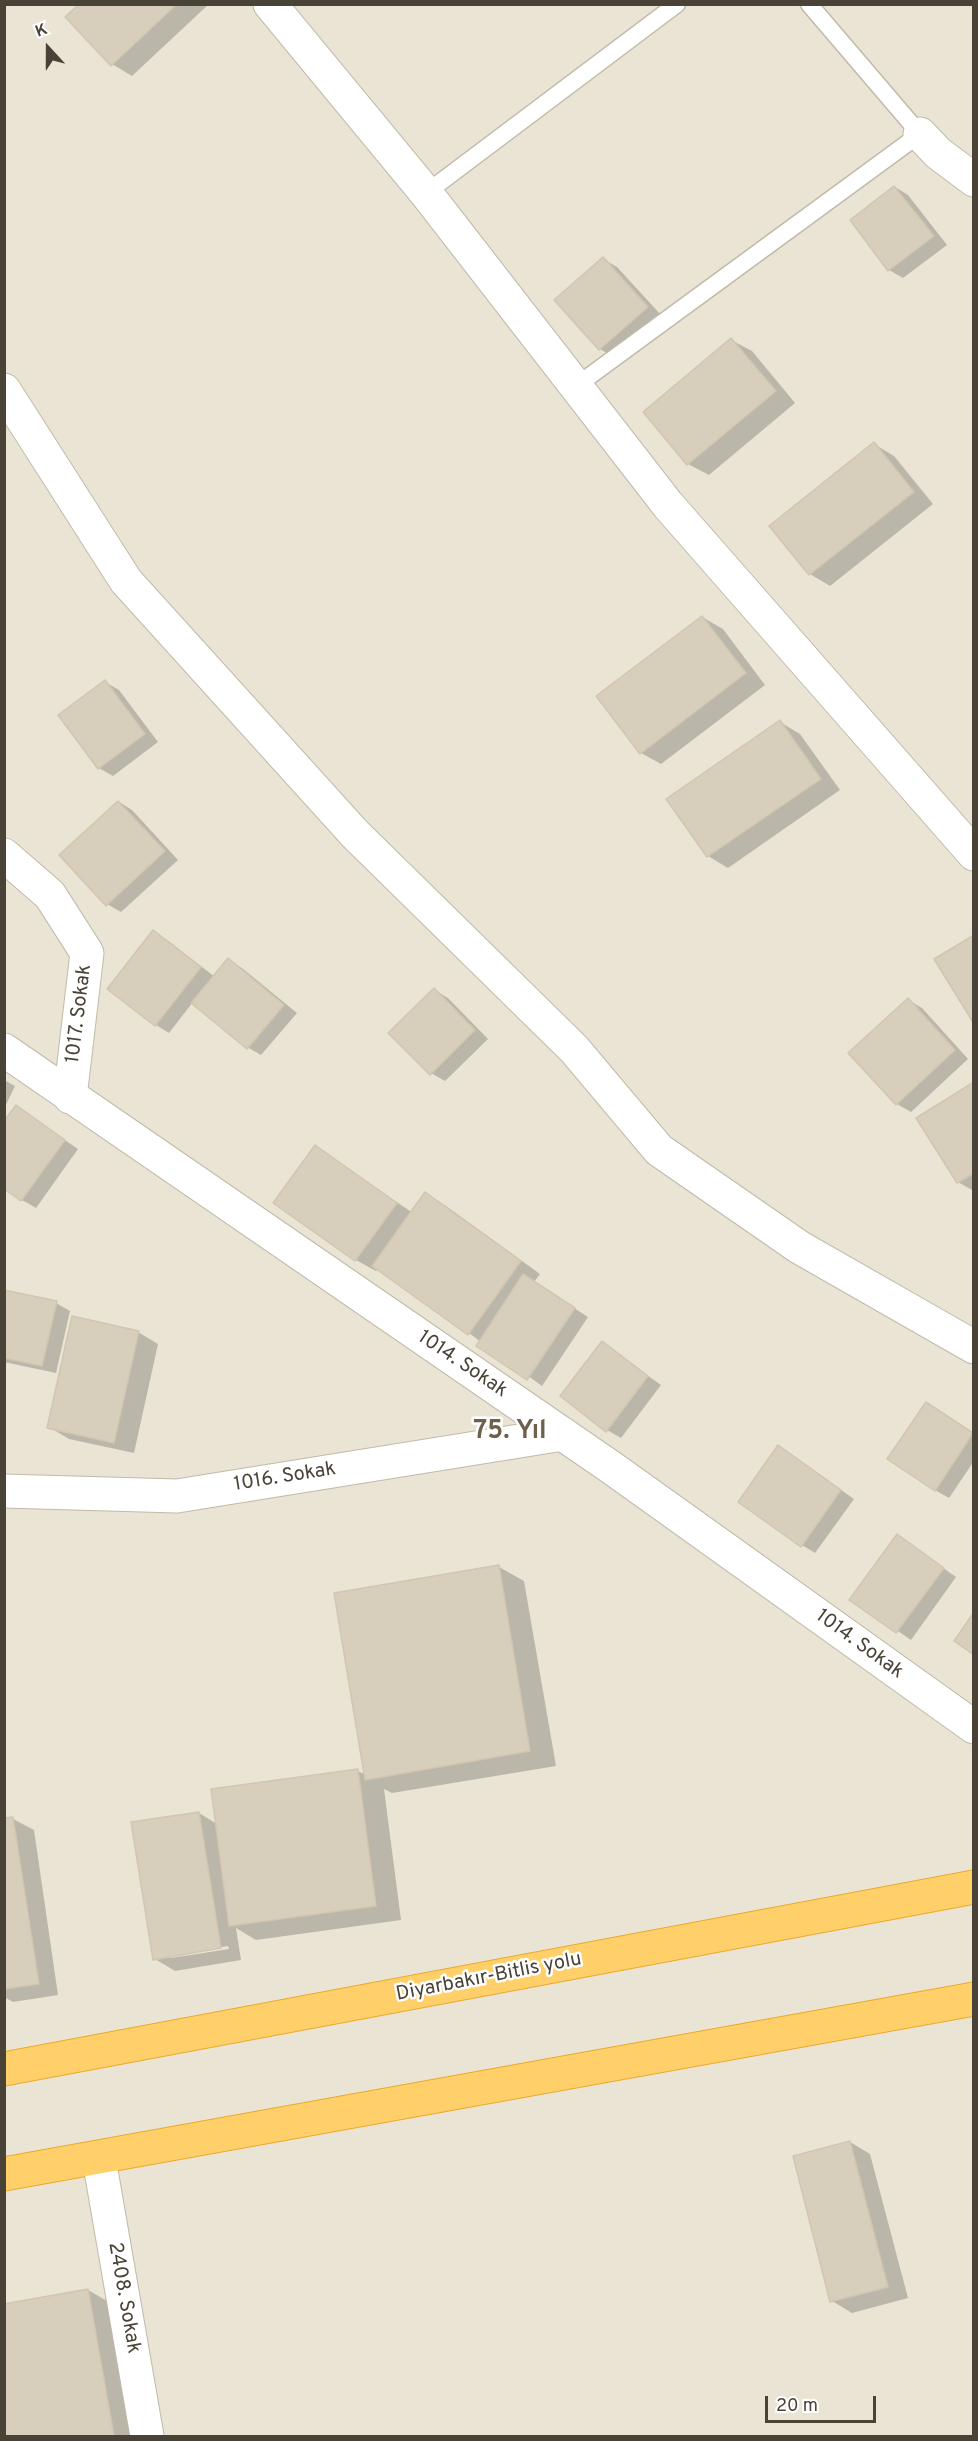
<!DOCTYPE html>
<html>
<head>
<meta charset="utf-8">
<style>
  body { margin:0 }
  #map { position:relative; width:978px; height:2441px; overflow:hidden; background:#f5f1e8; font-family:Overpass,sans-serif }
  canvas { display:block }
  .frame { position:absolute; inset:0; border:6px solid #494236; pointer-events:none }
  .north { position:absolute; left:18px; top:18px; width:60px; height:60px; -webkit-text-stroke:4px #fff; paint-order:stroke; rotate:339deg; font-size:16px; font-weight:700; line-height:24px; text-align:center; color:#494236 }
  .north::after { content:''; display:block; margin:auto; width:21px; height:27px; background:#494236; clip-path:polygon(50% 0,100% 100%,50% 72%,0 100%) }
  .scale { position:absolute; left:765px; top:2396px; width:111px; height:27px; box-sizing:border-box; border:3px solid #494236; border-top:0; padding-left:8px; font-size:18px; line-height:21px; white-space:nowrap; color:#494236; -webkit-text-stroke:4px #fff; paint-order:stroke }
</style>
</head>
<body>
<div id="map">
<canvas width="978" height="2441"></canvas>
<div class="frame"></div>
<div class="north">K</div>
<div class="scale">20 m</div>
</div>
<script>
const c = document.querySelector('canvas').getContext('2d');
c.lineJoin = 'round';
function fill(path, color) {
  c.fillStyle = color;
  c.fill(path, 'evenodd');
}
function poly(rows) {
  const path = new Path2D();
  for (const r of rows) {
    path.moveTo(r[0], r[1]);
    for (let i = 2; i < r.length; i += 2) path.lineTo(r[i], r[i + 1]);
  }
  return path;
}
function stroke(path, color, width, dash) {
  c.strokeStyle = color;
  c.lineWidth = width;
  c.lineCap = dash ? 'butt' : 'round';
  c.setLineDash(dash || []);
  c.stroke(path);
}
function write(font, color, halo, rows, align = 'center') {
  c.font = font + ' Overpass,sans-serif';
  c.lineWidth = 5;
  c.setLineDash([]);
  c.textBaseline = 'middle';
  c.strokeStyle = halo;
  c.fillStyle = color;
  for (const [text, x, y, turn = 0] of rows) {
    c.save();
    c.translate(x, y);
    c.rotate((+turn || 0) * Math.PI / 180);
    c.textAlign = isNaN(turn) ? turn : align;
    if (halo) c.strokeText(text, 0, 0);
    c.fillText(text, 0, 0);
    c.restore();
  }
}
const residential = poly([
  [5,5,973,5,973,2436,5,2436]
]);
const shadow = poly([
  [81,4,209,4,132,76,112,64],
  [895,187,908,195,947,245,903,278,889,270],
  [603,259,617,267,661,315,614,357,600,349],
  [731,340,752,351,795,403,709,475,688,464],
  [874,444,894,456,933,504,830,586,810,574],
  [702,617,723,629,765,685,661,764,641,753],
  [105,682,119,690,158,742,113,776,99,768],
  [780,722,800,734,840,790,728,868,708,856],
  [119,802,132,810,178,860,121,912,107,904],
  [153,932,167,940,215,977,228,960,242,968,297,1013,261,1055,247,1047,193,1002,169,1033,156,1025],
  [434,990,448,998,488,1039,445,1081,431,1073],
  [908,1000,922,1008,968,1059,911,1112,897,1104],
  [4,1080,15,1086,4,1109],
  [974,1084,974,1189,972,1190,958,1182],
  [16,1107,78,1149,36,1208,22,1200],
  [315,1147,413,1213,426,1194,446,1206,540,1274,534,1282,588,1317,542,1386,379,1268,376,1271,356,1260,275,1203],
  [4,1291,56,1303,70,1311,56,1373,4,1362],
  [138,1332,158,1344,134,1453,69,1439,49,1427],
  [602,1343,661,1385,621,1438,607,1430],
  [940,1412,974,1434,974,1461,949,1498,935,1490],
  [792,1455,854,1499,815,1553,802,1545],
  [897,1536,956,1577,911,1640,851,1599],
  [499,1567,524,1581,556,1766,392,1793,384,1789,401,1920,256,1940,236,1928,241,1960,175,1971,155,1959,199,1813,217,1824,358,1771,366,1775],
  [228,1946,229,1949,171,1958,171,1955],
  [13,1819,34,1830,58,1995,13,2002,4,1997,4,1820],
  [850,2142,870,2154,908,2298,852,2313,832,2301],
  [88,2290,114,2305,137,2436,4,2436,4,2305]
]);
const building = poly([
  [79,4,177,4,111,66,65,17,79,4],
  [894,186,934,236,888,271,850,220,894,186],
  [603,257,648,307,599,350,554,300,603,257],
  [731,338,776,391,687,465,643,412,731,338],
  [874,442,914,492,809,575,769,526,874,442],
  [702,616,746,673,640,754,596,696,702,616],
  [105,680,145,734,98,769,58,715,105,680],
  [780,720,821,779,707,857,666,799,780,720],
  [118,801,165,851,106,906,59,855,118,801],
  [153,930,201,967,155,1026,107,989,153,930],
  [974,935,974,1024,934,959,974,935],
  [228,958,284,1005,247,1049,191,1003,228,958],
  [434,988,475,1030,430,1075,388,1033,434,988],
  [908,998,955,1050,896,1105,848,1053,908,998],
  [974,1082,974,1173,957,1183,916,1118,974,1082],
  [16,1105,65,1140,21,1201,4,1189,4,1121,16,1105],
  [315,1145,397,1203,355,1261,273,1203,315,1145],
  [425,1192,521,1261,468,1335,372,1266,425,1192],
  [523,1274,575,1308,527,1380,476,1346,523,1274],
  [4,1290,57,1301,42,1366,4,1358,4,1290],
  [72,1316,139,1331,114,1443,47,1428,72,1316],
  [602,1341,648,1376,606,1432,560,1396,602,1341],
  [926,1402,973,1433,935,1491,887,1459,926,1402],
  [778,1445,841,1490,801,1547,738,1502,778,1445],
  [897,1534,944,1568,896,1633,849,1600,897,1534],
  [499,1565,530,1751,365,1780,334,1593,499,1565],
  [974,1612,974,1655,954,1641,974,1612],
  [358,1769,376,1906,229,1926,211,1789,358,1769],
  [199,1812,221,1948,153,1960,131,1822,199,1812],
  [13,1817,39,1984,4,1989,4,1818,13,1817],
  [850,2141,888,2287,830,2302,793,2156,850,2141],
  [88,2289,114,2436,4,2436,4,2304,88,2289]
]);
const lane = poly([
  [426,193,677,4],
  [576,386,920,134,809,4]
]);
const street = poly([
  [270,4,426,193,668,505,974,854],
  [920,134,938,153,974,180],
  [4,390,126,581,355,834,574,1049,659,1150,799,1247,974,1347],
  [4,855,50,895,87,953,70,1097],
  [4,1050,612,1468,974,1727],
  [4,1491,177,1496,563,1434],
  [99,2159,147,2436]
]);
const highway = poly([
  [4,2069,974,1887],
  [4,2174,974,1999]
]);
const streetNames = [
  ["1017. Sokak",80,1014,-83],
  ["1014. Sokak",462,1365,34],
  ["1016. Sokak",285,1478,-9],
  ["1014. Sokak",859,1645,36],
  ["Diyarbakır-Bitlis yolu",489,1978,-11],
  ["2408. Sokak",123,2298,80]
];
const districtNames = [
  ["75. Yıl",510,1433]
];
fill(residential, '#eae4d5');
fill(shadow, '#0003');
fill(building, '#d8cebc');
stroke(building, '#d3c6af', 1.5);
stroke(lane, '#c2baa9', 19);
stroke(street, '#c2baa9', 35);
stroke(highway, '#eba92c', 35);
stroke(lane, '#fff', 16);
stroke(street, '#fff', 33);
stroke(highway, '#ffd069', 33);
write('20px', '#494236', '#fff', streetNames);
write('bold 26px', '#6d604c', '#fff', districtNames);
</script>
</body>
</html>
